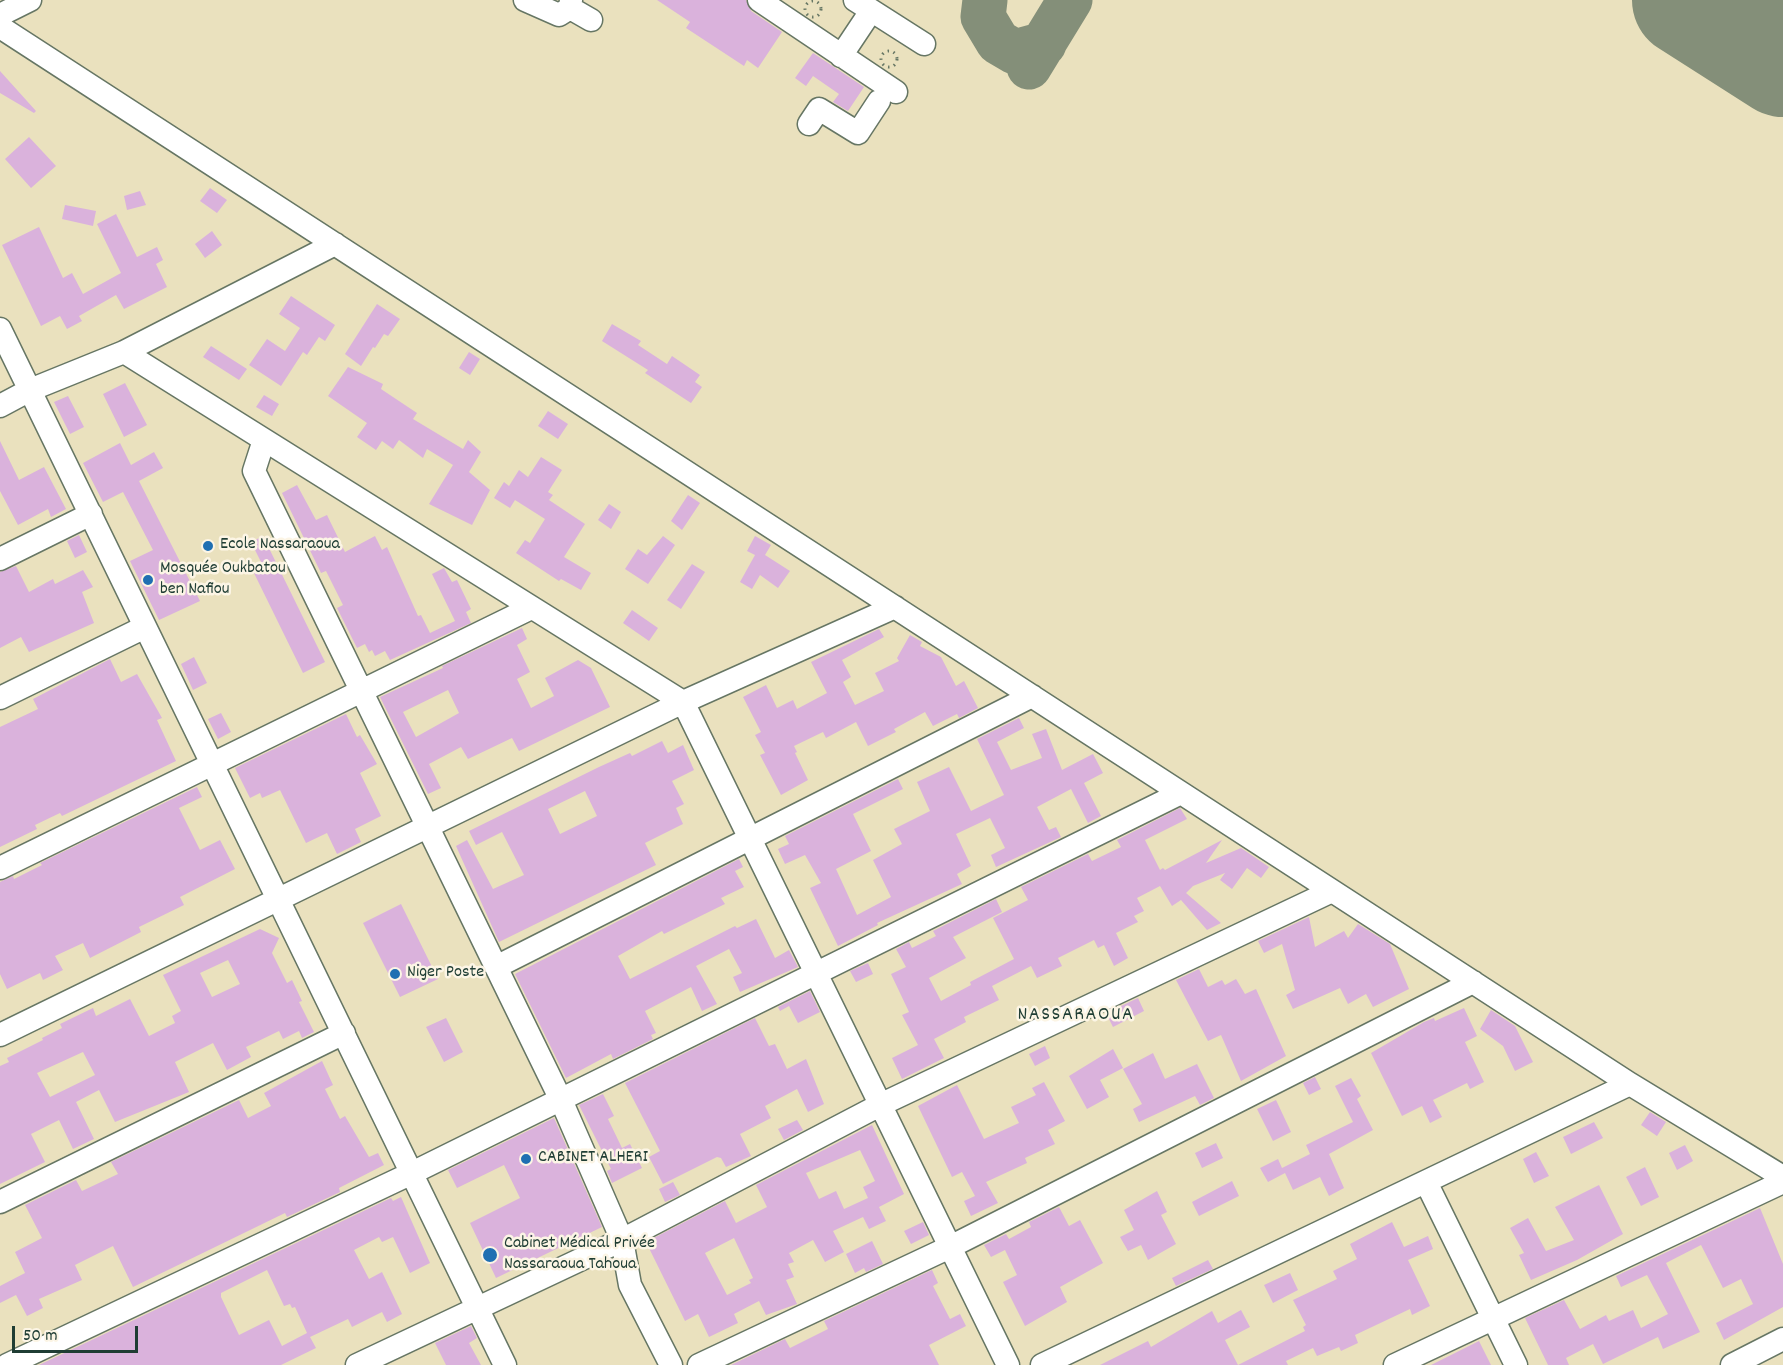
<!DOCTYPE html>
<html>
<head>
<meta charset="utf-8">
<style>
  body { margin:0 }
  #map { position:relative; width:1783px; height:1365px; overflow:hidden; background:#eae1be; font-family:Dekko,sans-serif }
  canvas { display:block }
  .scale { position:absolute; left:12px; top:1326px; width:126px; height:27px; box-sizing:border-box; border:3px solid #1f3d34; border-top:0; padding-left:8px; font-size:18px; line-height:21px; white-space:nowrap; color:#1f3d34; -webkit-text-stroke:4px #fcf5e5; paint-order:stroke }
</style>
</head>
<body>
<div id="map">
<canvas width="1783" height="1365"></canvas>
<div class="scale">50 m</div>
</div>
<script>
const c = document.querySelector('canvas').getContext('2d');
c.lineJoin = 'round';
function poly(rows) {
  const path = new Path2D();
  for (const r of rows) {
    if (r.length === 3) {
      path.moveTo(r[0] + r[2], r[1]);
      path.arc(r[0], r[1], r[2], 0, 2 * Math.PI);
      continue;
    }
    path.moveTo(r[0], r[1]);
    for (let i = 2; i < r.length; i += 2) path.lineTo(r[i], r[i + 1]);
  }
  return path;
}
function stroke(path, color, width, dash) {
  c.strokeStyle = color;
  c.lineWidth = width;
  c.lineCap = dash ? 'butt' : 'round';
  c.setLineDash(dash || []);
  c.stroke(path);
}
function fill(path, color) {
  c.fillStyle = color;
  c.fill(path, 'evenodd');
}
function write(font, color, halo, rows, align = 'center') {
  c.font = font + ' Dekko,sans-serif';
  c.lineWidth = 5;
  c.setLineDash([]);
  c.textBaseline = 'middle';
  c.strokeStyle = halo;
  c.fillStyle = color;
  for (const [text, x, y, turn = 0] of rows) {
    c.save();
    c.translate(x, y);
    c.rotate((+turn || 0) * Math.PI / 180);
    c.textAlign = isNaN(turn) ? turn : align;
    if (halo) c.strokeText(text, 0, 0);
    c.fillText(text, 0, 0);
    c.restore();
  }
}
const taxiway = poly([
  [985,0,983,17,998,42,1015,52,1044,44],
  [1029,67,1070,0]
]);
const runway = poly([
  [1689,0,1783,60]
]);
const building = poly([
  [657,0,746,0,751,11,782,32,758,68,747,60,744,66,686,28,690,22],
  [813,53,864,87,848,111,833,102,839,94,813,76,806,86,795,78],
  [0,71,36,111,34,113,0,93],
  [29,137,56,166,31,188,5,159],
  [210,188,227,200,217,213,200,201],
  [140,191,146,205,127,210,124,196],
  [65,205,96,211,93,226,62,219],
  [116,214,137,257,157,247,163,260,156,264,167,287,124,309,116,295,79,316,82,321,67,329,60,316,41,326,2,245,39,227,63,278,72,273,83,294,121,273,97,224],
  [212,231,222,245,205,258,195,244],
  [291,296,335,325,325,341,319,337,307,355,303,352,281,386,249,365,267,339,285,351,300,328,279,314],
  [377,304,400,319,388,336,384,334,375,348,373,347,361,366,345,354],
  [612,324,641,341,638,345,667,364,672,356,700,375,695,382,702,387,691,403,645,373,648,370,602,341],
  [211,346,247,369,239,380,203,357],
  [469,352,480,359,470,375,459,368],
  [348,367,383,384,381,389,417,413,413,419,463,449,468,440,481,452,469,472,490,490,472,525,429,504,453,465,427,449,423,458,399,440,393,449,382,441,376,450,357,437,367,423,328,396],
  [125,383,147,425,124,437,103,394],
  [264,395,279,404,272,416,256,407],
  [68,396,84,427,70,434,54,402],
  [548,411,568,424,558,439,538,426],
  [0,441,19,480,44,467,66,509,51,517,48,509,18,525,0,491],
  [120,443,131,465,154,452,163,468,139,481,200,601,159,620,130,561,153,550,123,492,103,502,83,463],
  [541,457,562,470,548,492,553,495,549,500,585,524,564,557,591,573,581,590,561,579,559,581,516,553,525,540,530,543,545,519,515,500,510,508,494,498,504,482,509,486,519,470,528,477],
  [297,485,316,520,327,515,345,552,375,536,382,550,387,547,418,616,421,615,430,633,455,621,432,574,444,568,452,582,457,580,471,609,466,612,471,623,390,660,385,651,375,656,372,650,369,652,365,644,357,648,337,608,343,605,326,571,321,573,282,493],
  [688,495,700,503,682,530,671,521],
  [609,504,621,512,611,529,598,520],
  [79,535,87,552,75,558,67,541],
  [263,536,325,662,303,673,252,569,262,564,251,542],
  [663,536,675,545,648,584,625,569,638,549,647,555],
  [755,536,771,545,765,555,790,571,778,588,760,575,752,589,740,582,755,555,747,551],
  [692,564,705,572,681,609,667,600],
  [16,566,29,592,53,579,55,584,83,570,93,587,82,592,94,623,29,652,21,637,0,648,0,572],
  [632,610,658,628,649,641,623,623],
  [522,628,527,639,517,645,530,672,517,679,531,708,554,696,545,678,578,660,591,668,610,707,519,751,512,738,468,759,461,747,429,764,441,788,428,794,380,697,443,668,442,666],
  [448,690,459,713,416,737,403,712],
  [879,629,884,637,842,660,851,677,843,682,855,705,884,691,875,673,899,661,897,658,910,635,922,642,920,646,941,657,956,686,964,681,978,708,959,718,957,714,933,726,925,712,894,729,896,732,868,746,856,722,826,738,823,732,794,746,797,752,795,753,808,780,781,795,760,755,765,753,755,735,761,732,743,697,766,685,777,708,793,700,797,709,827,693,811,662],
  [194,657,207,683,193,690,181,664],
  [110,659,121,682,137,674,162,718,157,720,176,761,62,816,60,813,35,825,37,829,0,847,0,727,38,709,33,699],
  [221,713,231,732,218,739,208,719],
  [346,714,357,737,360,735,377,764,360,773,381,816,355,829,361,842,337,854,327,833,306,843,280,790,262,798,260,793,250,798,235,768],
  [1019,718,1024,728,997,742,1011,770,1042,758,1032,734,1046,729,1062,770,1093,754,1103,773,1084,783,1101,816,1088,823,1071,789,1037,807,1049,830,1056,827,1061,837,996,867,991,855,1005,848,990,818,956,834,971,866,957,874,962,884,877,923,878,925,838,946,810,888,821,883,805,855,785,864,778,849,789,844,785,836,898,779,903,789,853,814,871,851,836,869,857,915,891,897,873,860,902,844,894,829,930,811,917,782,949,767,971,811,1004,795,977,739],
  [662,741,668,753,683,745,694,770,672,781,684,804,676,808,683,824,645,843,656,865,499,942,456,846,467,840,493,889,524,875,502,832,476,845,469,831,599,767,630,753,632,756],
  [585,791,597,816,560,834,548,809],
  [197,787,202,797,179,808,200,850,220,840,235,869,180,897,184,905,139,927,141,932,90,958,83,943,55,956,63,970,43,980,40,973,7,989,0,974,0,882,13,876,14,879,42,865,40,863],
  [1180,808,1187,819,1145,840,1160,870,1163,868,1165,870,1222,840,1206,863,1241,848,1269,867,1261,878,1247,868,1232,889,1220,880,1225,873,1193,886,1186,893,1221,923,1207,930,1181,900,1172,906,1160,886,1137,898,1144,911,1134,916,1138,922,1116,933,1128,958,1114,966,1104,945,1098,948,1094,940,1058,958,1062,966,1037,978,1031,966,992,986,999,1000,964,1017,966,1022,934,1039,944,1058,902,1079,892,1058,918,1045,902,1015,909,1012,891,974,906,967,896,949,909,942,912,948,936,936,933,931,996,899,1002,912,953,937,966,958,929,978,941,1001,971,985,970,982,1014,959,993,918,1028,900,1021,887,1088,854,1092,861,1121,847,1117,840],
  [739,859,743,867,735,871,744,887,721,898,725,904,664,934,662,931,618,956,630,979,735,926,737,928,756,919,775,958,789,950,798,967,740,992,733,977,742,973,729,949,696,966,717,1004,702,1011,691,987,645,1011,656,1033,651,1035,653,1039,613,1059,611,1054,566,1078,515,974],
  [401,904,438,979,400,997,363,923],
  [1309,917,1315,947,1344,931,1348,938,1358,924,1390,944,1409,989,1373,1007,1366,994,1348,1004,1340,988,1293,1009,1286,995,1295,990,1282,944,1264,953,1258,941],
  [260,929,279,938,272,953,287,983,292,980,302,1001,299,1002,314,1032,302,1038,299,1031,283,1039,279,1031,246,1047,251,1057,227,1070,213,1043,175,1062,189,1092,115,1122,99,1090,76,1102,94,1139,73,1149,59,1120,31,1134,45,1162,0,1184,0,1066,9,1062,7,1058,43,1040,42,1038,62,1028,60,1024,93,1008,96,1016,130,999,149,1036,175,1023,172,1016,181,1011,163,975],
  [228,960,240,984,212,997,200,973],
  [83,1052,95,1075,50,1097,37,1073],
  [868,963,873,974,856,982,850,971],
  [1199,969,1208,987,1222,980,1225,985,1236,979,1245,994,1256,989,1286,1056,1241,1081,1221,1035,1208,1041,1176,980],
  [810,991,820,1012,798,1023,789,1006,780,1011,778,1007],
  [1138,998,1144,1011,1113,1027,1106,1013],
  [1464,1008,1477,1036,1465,1042,1484,1082,1470,1089,1467,1083,1433,1100,1442,1117,1430,1123,1422,1106,1402,1116,1371,1053,1424,1022,1434,1018,1435,1021],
  [1491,1010,1515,1026,1533,1062,1515,1071,1503,1046,1480,1029],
  [446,1018,463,1052,444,1062,426,1027],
  [755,1018,769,1046,775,1044,787,1069,806,1059,824,1104,808,1112,797,1089,765,1106,771,1118,740,1134,751,1156,726,1167,721,1158,717,1157,663,1184,649,1157,660,1151,625,1083],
  [1045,1046,1050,1058,1035,1066,1029,1054],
  [1113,1049,1123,1068,1100,1080,1109,1097,1087,1109,1069,1076],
  [1153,1053,1165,1079,1197,1064,1214,1098,1200,1105,1195,1096,1139,1122,1133,1109,1142,1104,1123,1069],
  [322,1061,333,1085,325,1089,340,1119,345,1116,369,1157,378,1153,384,1165,339,1188,340,1192,287,1217,285,1213,133,1287,113,1246,75,1265,82,1280,39,1299,43,1308,27,1316,16,1295,0,1303,0,1286,25,1273,15,1252,42,1238,25,1205,76,1180,82,1191,118,1174,111,1162,239,1100,248,1118,271,1106,264,1093],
  [1315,1077,1321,1089,1309,1095,1303,1083],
  [1351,1078,1361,1096,1357,1099,1373,1130,1329,1154,1344,1188,1329,1196,1320,1177,1293,1190,1285,1173,1268,1182,1260,1168,1278,1159,1282,1168,1310,1154,1306,1145,1353,1122,1335,1086],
  [1044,1082,1065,1121,1048,1130,1055,1144,1025,1158,1027,1163,986,1182,998,1203,971,1216,964,1201,975,1196,962,1172,952,1177,918,1106,957,1085,984,1139,1019,1123,1011,1107,1036,1095,1032,1088],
  [603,1094,614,1116,608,1119,622,1148,630,1144,642,1168,612,1183,607,1171,611,1169,579,1105],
  [1276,1100,1291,1132,1273,1141,1257,1109],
  [1650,1112,1666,1122,1657,1136,1641,1125],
  [554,1118,602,1227,496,1278,470,1223,520,1198,504,1165,457,1188,448,1170],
  [797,1120,803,1130,784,1140,778,1129],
  [1594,1122,1603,1138,1571,1154,1563,1137],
  [872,1125,904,1194,879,1207,886,1221,869,1229,863,1217,833,1231,844,1252,825,1262,813,1240,789,1253,794,1262,788,1264,794,1277,786,1280,797,1304,766,1315,759,1301,734,1314,738,1323,709,1337,698,1314,685,1321,646,1242,725,1201,736,1223,767,1207,756,1185],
  [860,1150,875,1181,863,1187,868,1198,844,1209,836,1191,819,1199,806,1173],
  [734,1238,753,1278,749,1280,751,1283,727,1295,705,1253],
  [1216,1143,1223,1158,1202,1168,1195,1153],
  [1685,1145,1693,1161,1677,1170,1669,1153],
  [1536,1152,1549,1176,1534,1183,1523,1159],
  [1645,1167,1659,1197,1641,1206,1626,1177],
  [1232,1181,1239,1196,1199,1216,1192,1202],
  [673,1182,680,1195,665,1202,659,1189],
  [1599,1185,1623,1234,1577,1260,1531,1280,1519,1255,1524,1253,1510,1228,1528,1218,1546,1251,1574,1240,1555,1207],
  [1157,1191,1167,1212,1161,1215,1176,1244,1148,1260,1141,1245,1128,1251,1120,1237,1134,1230,1124,1210],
  [401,1197,430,1263,410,1273,393,1237,382,1242,379,1237,354,1250,369,1279,382,1272,402,1314,387,1322,382,1312,352,1327,348,1319,310,1337,316,1348,281,1365,39,1365,391,1198,393,1201],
  [267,1270,284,1306,290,1304,292,1308,295,1307,307,1333,282,1346,269,1320,239,1335,221,1297,221,1293],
  [1059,1207,1069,1226,1080,1220,1103,1263,1060,1287,1067,1302,1025,1326,1003,1282,1017,1275,1005,1250,991,1257,984,1245,1006,1234,1009,1239,1031,1227,1029,1222],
  [1760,1208,1783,1264,1783,1307,1724,1340,1716,1323,1753,1304,1741,1279,1723,1288,1701,1245,1666,1263,1700,1332,1663,1349,1658,1337,1603,1364,1593,1344,1566,1358,1569,1365,1548,1365,1525,1318,1564,1300,1580,1329,1606,1315,1609,1321,1633,1310,1641,1328,1668,1314,1647,1275,1621,1287,1616,1276],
  [923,1222,929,1235,911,1244,904,1231],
  [1392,1222,1404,1247,1428,1236,1433,1249,1408,1260,1430,1306,1412,1315,1410,1309,1355,1335,1358,1343,1341,1351,1339,1347,1317,1356,1313,1348,1286,1361,1288,1365,1100,1365,1148,1341,1151,1347,1212,1311,1218,1323,1241,1310,1250,1327,1225,1340,1238,1365,1305,1331,1303,1327,1306,1325,1293,1300,1337,1279,1333,1271,1357,1259,1350,1244],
  [872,1241,883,1264,866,1272,864,1268,855,1273,846,1254],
  [1208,1260,1213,1269,1176,1286,1172,1278],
  [932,1270,938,1283,933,1286,950,1319,960,1314,966,1326,929,1345,939,1365,731,1365,785,1339,790,1348,828,1329,824,1321],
  [1290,1273,1298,1290,1273,1303,1264,1285],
  [471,1326,477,1338,469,1343,481,1365,446,1365,435,1343],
  [1479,1341,1491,1365,1431,1365]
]);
const path = poly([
  [813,9,8],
  [889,59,8]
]);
const minor = poly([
  [525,0,559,15,570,8,571,0],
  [759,0,896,92],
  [855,0,924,44],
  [570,8,591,20],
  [0,15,30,0],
  [0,27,1630,1084,1783,1177],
  [841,56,871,11],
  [809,124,819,109,858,133,879,101],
  [0,329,505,1365],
  [124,352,683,702,1008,1365],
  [0,406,30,390,124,352,335,244],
  [264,440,254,471,561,1100,622,1240,630,1285,671,1365],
  [0,559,91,514],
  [0,698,145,627],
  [0,868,531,608],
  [496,967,1032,696],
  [0,1035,683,702,895,607],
  [1426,1182,1516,1365],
  [0,1202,344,1033],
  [7,1365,412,1173,1181,793],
  [357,1365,622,1240,880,1105,1332,891],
  [699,1365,950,1247,1473,982],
  [1042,1365,1630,1084],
  [1395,1365,1783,1182],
  [1732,1365,1783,1339]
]);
const markers = [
  [208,546,6,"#1f6fb2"],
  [148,580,6,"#1f6fb2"],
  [395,974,6,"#1f6fb2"],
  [526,1159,6,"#1f6fb2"],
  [490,1255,8,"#1f6fb2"]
];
const poiNames = [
  ["Ecole Nassaraoua",220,546],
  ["Mosquée Oukbatou",160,570],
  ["ben Nafiou",160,591],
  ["Niger Poste",407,974],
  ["CABINET ALHERI",538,1159],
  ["Cabinet Médical Privée",504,1245],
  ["Nassaraoua Tahoua",504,1266]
];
const neighbourhoodNames = [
  ["NASSARAOUA",1076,1016]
];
stroke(taxiway, '#848f79', 45);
stroke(runway, '#848f79', 114);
fill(building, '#dab2dc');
stroke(minor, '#667664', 25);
stroke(path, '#667664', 3, [1.5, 4.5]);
stroke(minor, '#fff', 22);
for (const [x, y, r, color] of markers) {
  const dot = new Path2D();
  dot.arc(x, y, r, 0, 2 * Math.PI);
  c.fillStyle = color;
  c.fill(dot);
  stroke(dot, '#fcf5e5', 2);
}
write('18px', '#1f3d34', '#fcf5e5', poiNames, 'left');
c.letterSpacing = '1.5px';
write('20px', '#1f3d34', '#fcf5e5', neighbourhoodNames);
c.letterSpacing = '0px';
</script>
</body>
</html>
